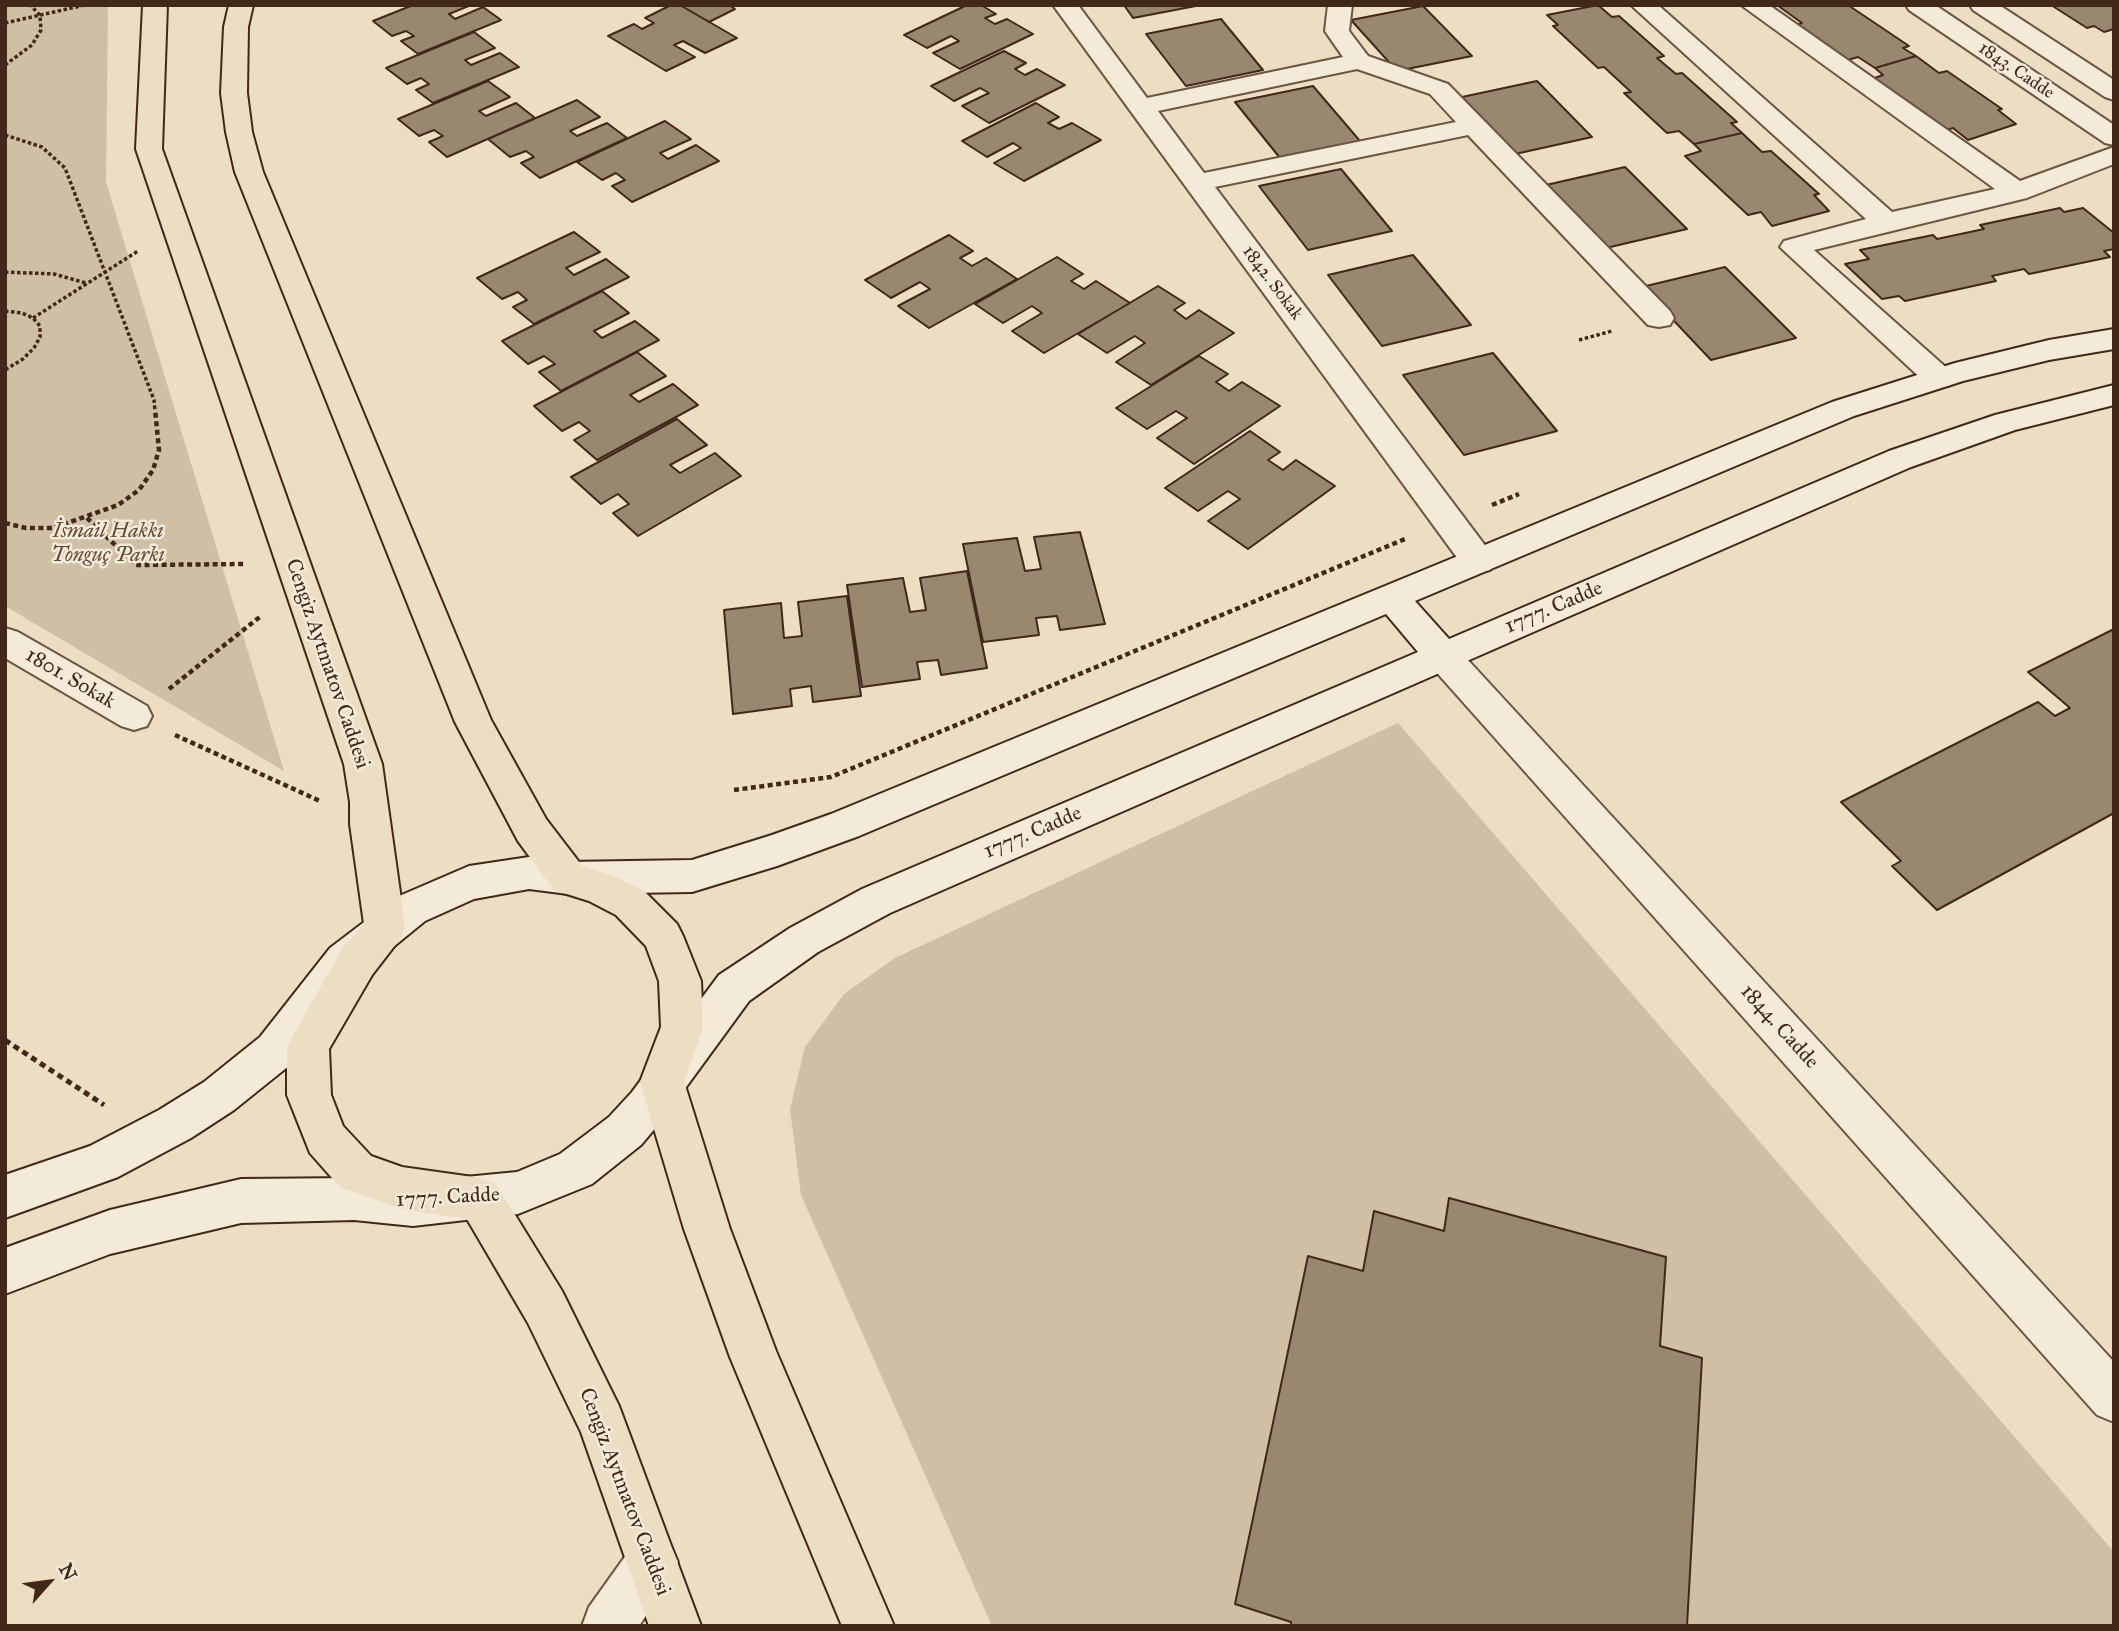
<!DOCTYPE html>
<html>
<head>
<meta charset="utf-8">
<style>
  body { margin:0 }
  #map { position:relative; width:2119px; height:1631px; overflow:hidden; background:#ecdec2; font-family:"IM FELL Great Primer",serif }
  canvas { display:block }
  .frame { position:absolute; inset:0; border:7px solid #412818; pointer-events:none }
  .north { position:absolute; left:14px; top:1547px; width:70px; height:70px; -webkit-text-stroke:5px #f3ead7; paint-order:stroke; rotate:62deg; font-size:19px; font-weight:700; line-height:28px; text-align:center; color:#412818 }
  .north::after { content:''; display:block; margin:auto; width:24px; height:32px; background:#412818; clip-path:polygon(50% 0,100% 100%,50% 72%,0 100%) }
</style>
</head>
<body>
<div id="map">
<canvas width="2119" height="1631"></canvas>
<div class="frame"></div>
<div class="north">N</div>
</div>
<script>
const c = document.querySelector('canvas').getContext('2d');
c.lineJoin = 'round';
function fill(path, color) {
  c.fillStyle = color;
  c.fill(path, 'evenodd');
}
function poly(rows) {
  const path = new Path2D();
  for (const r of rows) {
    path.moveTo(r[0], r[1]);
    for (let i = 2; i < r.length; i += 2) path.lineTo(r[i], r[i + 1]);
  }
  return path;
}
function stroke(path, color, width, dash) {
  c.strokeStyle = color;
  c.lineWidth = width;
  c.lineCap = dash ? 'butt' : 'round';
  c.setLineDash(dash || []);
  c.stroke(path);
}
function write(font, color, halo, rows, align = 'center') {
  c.font = font + ' "IM FELL Great Primer",serif';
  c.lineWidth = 5;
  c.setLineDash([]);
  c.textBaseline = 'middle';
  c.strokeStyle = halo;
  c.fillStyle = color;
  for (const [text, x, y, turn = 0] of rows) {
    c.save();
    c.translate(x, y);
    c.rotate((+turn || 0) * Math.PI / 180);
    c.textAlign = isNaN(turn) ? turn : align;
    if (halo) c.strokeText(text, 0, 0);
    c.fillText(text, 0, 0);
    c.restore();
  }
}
const green = poly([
  [5,5,108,5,106,182,284,771,5,606],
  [1398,723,2114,1552,2114,1626,992,1626,801,1195,790,1109,805,1047,844,994,895,958]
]);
const building = poly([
  [413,5,471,5,449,14,455,19,483,7,501,20,418,54,401,41,414,36,406,31,392,36,373,21,413,5],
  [671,5,680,5,737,38,705,53,683,41,674,45,695,57,666,71,608,36,634,24,642,29,654,23,645,18,671,5],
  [680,5,729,5,735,9,709,22,680,5],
  [967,5,981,5,996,14,985,18,995,24,1007,19,1033,34,960,69,933,53,959,41,951,36,927,48,904,35,967,5],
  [1124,5,1201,5,1133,18,1124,5],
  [1598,5,1612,17,1619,16,1664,56,1657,58,1676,74,1682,73,1737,122,1731,123,1742,133,1694,144,1679,131,1667,133,1624,93,1631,92,1604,67,1598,68,1553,26,1558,25,1547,15,1598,5],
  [1777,5,1848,5,1909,46,1903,48,1916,56,1875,68,1858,57,1848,60,1797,25,1802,23,1777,5],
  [2051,5,2114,5,2114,29,2104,32,2094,26,2087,28,2051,5],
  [1423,6,1472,56,1397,71,1351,20,1423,6],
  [1221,19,1263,70,1186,86,1146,34,1221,19],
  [474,32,495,48,465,60,471,65,500,53,519,67,433,103,416,90,429,84,421,78,407,84,386,68,474,32],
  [1004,51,1026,63,1015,69,1025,75,1037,69,1065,85,989,123,962,106,989,93,980,88,954,101,931,86,1004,51],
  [1916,56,1939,73,1947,71,2002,109,1998,110,2016,124,1968,140,1953,128,1943,131,1869,80,1883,75,1875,68,1916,56],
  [488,81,510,97,479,111,486,116,516,103,535,118,447,157,429,142,443,136,434,130,419,136,398,119,488,81],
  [1537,81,1592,137,1515,154,1462,97,1537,81],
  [1313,86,1360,141,1280,158,1235,102,1313,86],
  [577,100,600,117,570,131,577,136,607,123,627,138,540,178,521,163,534,157,526,151,510,157,488,139,577,100],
  [1036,103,1059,117,1048,123,1059,129,1072,123,1101,140,1024,181,994,163,1021,148,1013,143,987,157,962,141,1036,103],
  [665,121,691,139,660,153,668,159,696,145,719,161,632,202,612,186,625,180,616,173,602,180,577,162,665,121],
  [1742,133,1762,152,1771,151,1819,194,1814,195,1829,211,1772,226,1761,212,1748,215,1685,156,1701,151,1694,144,1742,133],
  [1625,167,1687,229,1606,248,1546,185,1625,167],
  [1341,169,1392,231,1308,250,1259,186,1341,169],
  [2060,208,2064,212,2083,208,2114,233,2114,249,2104,251,2110,257,2029,274,2024,269,1992,276,1996,281,1905,301,1899,296,1882,299,1845,264,1869,259,1860,250,1933,235,1937,239,1984,229,1980,225,2060,208],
  [574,232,600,252,566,268,574,275,606,259,629,277,534,324,513,307,527,300,518,292,502,299,477,278,574,232],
  [949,235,973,251,960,258,972,266,986,258,1017,279,929,328,898,306,930,289,920,282,891,298,865,280,949,235],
  [1413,255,1471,325,1382,346,1328,275,1413,255],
  [1057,257,1083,274,1071,281,1084,289,1096,281,1130,303,1044,353,1012,331,1042,313,1032,306,1003,323,975,304,1057,257],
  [1725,267,1796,338,1711,360,1642,287,1725,267],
  [1158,286,1185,303,1174,310,1186,319,1199,310,1234,333,1151,385,1116,362,1145,343,1135,336,1107,353,1078,334,1158,286],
  [602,291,629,313,594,331,602,338,635,321,659,340,561,391,539,372,555,364,544,356,528,364,502,341,602,291],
  [637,352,666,376,630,395,639,402,673,384,698,405,597,460,574,440,590,431,579,422,562,431,534,406,637,352],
  [1493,353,1557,431,1464,455,1403,375,1493,353],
  [1199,356,1228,374,1216,382,1229,391,1242,382,1280,406,1194,464,1157,438,1187,418,1176,411,1147,429,1116,408,1199,356],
  [677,419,707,445,670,465,680,473,715,453,741,476,638,536,613,513,629,504,618,494,601,504,571,477,677,419],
  [1250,431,1280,452,1268,460,1283,470,1296,460,1335,486,1248,549,1208,521,1240,499,1228,491,1198,511,1165,488,1250,431],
  [1080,532,1105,624,1060,630,1057,616,1036,618,1039,635,983,642,963,544,1017,538,1025,571,1041,569,1034,537,1080,532],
  [967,571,987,668,941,675,938,660,917,662,920,679,862,687,847,585,903,578,910,612,926,610,920,578,967,571],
  [847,596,861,696,813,702,811,686,790,689,792,706,733,714,724,610,781,603,784,638,802,636,798,602,847,596],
  [2114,629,2114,813,1937,910,1892,866,1901,861,1841,802,2038,702,2055,716,2070,708,2028,672,2114,629],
  [1449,1198,1666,1257,1660,1346,1702,1358,1687,1626,1291,1626,1291,1622,1235,1604,1308,1256,1363,1271,1374,1211,1444,1231,1449,1198]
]);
const pathFar2 = poly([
  [5,23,85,5],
  [5,65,32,45,41,30,40,15,30,5],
  [5,135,42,147,65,168,154,400,155,411],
  [5,272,54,274,86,283],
  [5,311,22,313,33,318,40,326,40,337,34,348,23,359,5,370],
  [33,318,138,251],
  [1579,340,1612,331]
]);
const pathFar1 = poly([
  [1492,505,1519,494],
  [87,518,136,565,246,564],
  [5,523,26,528,53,528,118,505,139,490,153,470,159,450,155,409],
  [169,689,261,616],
  [175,735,320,801],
  [734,790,831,777,1405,539]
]);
const path = poly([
  [5,1040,104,1105]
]);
const minor = poly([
  [1053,5,1078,5,1147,98,1343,57,1325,31,1328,5,1352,5,1349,31,1368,56,1448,84,1670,311,1674,318,1670,325,1659,327,1648,325,1468,135,1215,187,1490,552,1495,561,1490,570,1478,573,1466,570,1053,5],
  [1357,69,1430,94,1456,122,1204,173,1158,111,1357,69],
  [1631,5,1658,5,1892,212,1995,189,1741,5,1769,5,2020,181,2114,147,2114,164,2027,198,1814,250,1950,371,1954,378,1950,385,1939,388,1928,385,1780,247,1784,241,1866,219,1631,5],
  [5,628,18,632,147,706,152,716,147,726,134,730,121,726,5,658,5,628],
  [652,1536,670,1544,678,1562,670,1580,639,1626,582,1626,589,1607,634,1544,652,1536]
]);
const tertiary = poly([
  [1906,5,1935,5,2114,125,2114,145,2105,143,1909,10,1906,5],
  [1970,5,1999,5,2114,80,2114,100,2105,97,1973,10,1970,5],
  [1443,643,1456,647,2114,1362,2114,1422,2097,1415,1430,665,1425,656,1430,647,1443,643]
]);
const secondary = poly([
  [2114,329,2114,349,2049,360,1963,381,1854,416,1415,601,1449,639,1889,451,1995,415,2114,385,2114,405,2015,430,1911,467,890,913,818,952,749,1001,662,1120,641,1145,592,1184,518,1214,413,1226,354,1220,241,1223,110,1254,5,1294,5,1248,110,1210,241,1179,354,1178,413,1182,517,1172,560,1154,609,1117,632,1092,719,975,790,928,862,889,1418,652,1386,614,859,836,777,866,692,892,568,894,529,889,474,899,425,921,360,974,290,1065,234,1110,191,1138,118,1177,5,1218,5,1175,90,1146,159,1110,204,1082,260,1037,330,948,397,897,469,866,529,857,568,862,692,860,772,835,831,814,1832,402,1955,363,2049,340,2114,329]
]);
const primary = poly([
  [143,5,167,5,162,149,382,764,405,928,399,940,372,975,329,1049,331,1095,343,1126,371,1156,402,1167,480,1178,496,1184,562,1291,619,1406,701,1626,649,1626,581,1432,528,1323,467,1219,402,1209,340,1187,310,1153,287,1095,287,1047,342,949,364,924,350,824,350,802,344,764,136,149,143,5],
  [229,5,253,5,248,27,247,93,252,132,263,172,491,720,546,819,582,866,616,877,644,891,677,924,683,936,701,981,703,1027,684,1082,730,1229,776,1351,894,1626,842,1626,730,1357,684,1229,640,1082,661,1027,659,981,646,946,616,915,589,901,554,890,518,841,455,722,235,172,226,132,221,93,224,27,229,5]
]);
const farStreetnames = [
  ["1843. Cadde",2016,71,34],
  ["1842. Sokak",1272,283,53]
];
const parkNames = [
  ["İsmail Hakkı",108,532],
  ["Tonguç Parkı",108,556]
];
const streetNames = [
  ["1777. Cadde",1554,608,-23],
  ["Cengiz Aytmatov Caddesi",327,664,71],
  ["1801. Sokak",70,679,30],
  ["1777. Cadde",1033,833,-23],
  ["1844. Cadde",1779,1027,48],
  ["1777. Cadde",448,1198,-3],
  ["Cengiz Aytmatov Caddesi",624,1492,69]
];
fill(green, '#cfbfa5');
fill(building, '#9a8770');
stroke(building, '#412818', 2);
stroke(minor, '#6c5642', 4);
stroke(tertiary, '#6c5642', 4);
stroke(secondary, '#412818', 4);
stroke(primary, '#412818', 4);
stroke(pathFar2, '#412818', 3.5, [3.5, 2.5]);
stroke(pathFar1, '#412818', 4.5, [5, 3.5]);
stroke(path, '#412818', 5, [6, 4.5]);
fill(minor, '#f3ead7');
fill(tertiary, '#f3ead7');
fill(secondary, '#f3ead7');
fill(primary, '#ecdec2');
write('18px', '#412818', '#f3ead7', farStreetnames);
write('italic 21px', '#644e3b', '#f3ead7', parkNames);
write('21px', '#412818', '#f3ead7', streetNames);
</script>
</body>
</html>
